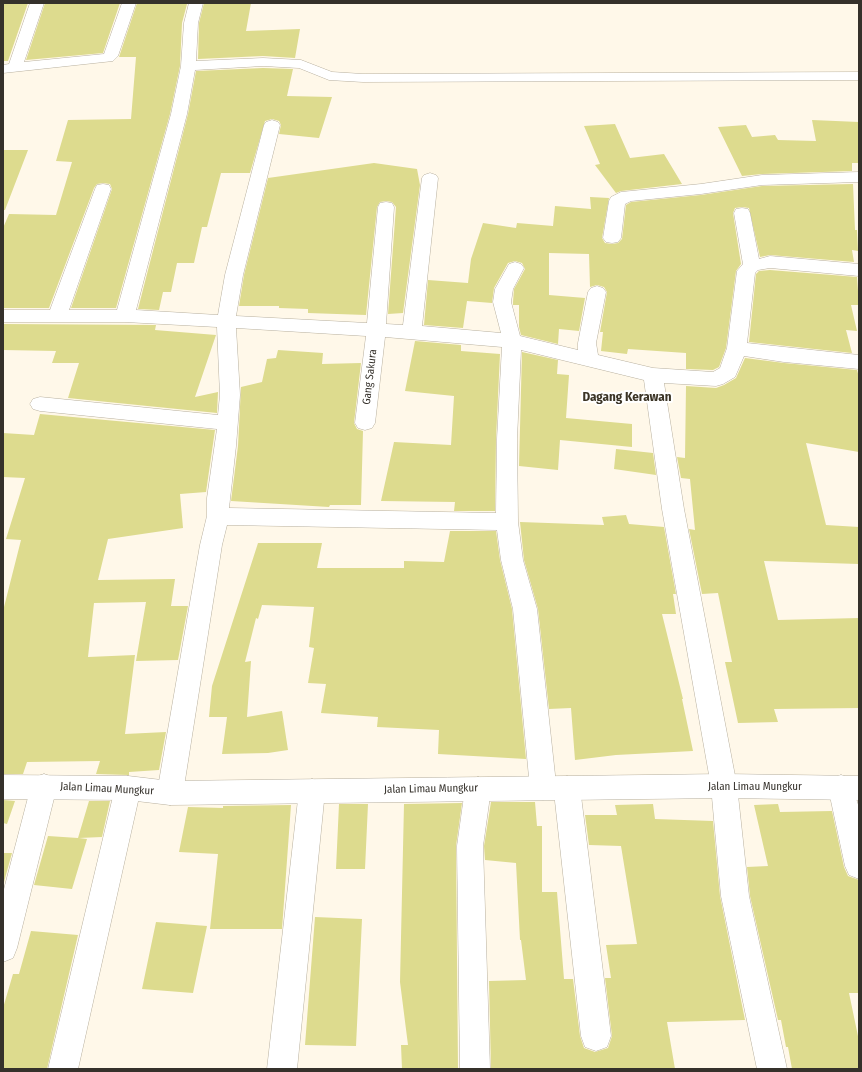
<!DOCTYPE html>
<html>
<head>
<meta charset="utf-8">
<style>
  body { margin:0 }
  #map { position:relative; width:862px; height:1072px; overflow:hidden; background:#fff8e9; font-family:"Fira Sans Condensed",sans-serif }
  canvas { display:block }
  .frame { position:absolute; inset:0; border:4px solid #35312b; pointer-events:none }
</style>
</head>
<body>
<div id="map">
<canvas width="862" height="1072"></canvas>
<div class="frame"></div>
</div>
<script>
const c = document.querySelector('canvas').getContext('2d');
c.lineJoin = 'round';
function fill(path, color) {
  c.fillStyle = color;
  c.fill(path, 'evenodd');
}
function poly(rows) {
  const path = new Path2D();
  for (const r of rows) {
    path.moveTo(r[0], r[1]);
    for (let i = 2; i < r.length; i += 2) path.lineTo(r[i], r[i + 1]);
  }
  return path;
}
function stroke(path, color, width, dash) {
  c.strokeStyle = color;
  c.lineWidth = width;
  c.lineCap = dash ? 'butt' : 'round';
  c.setLineDash(dash || []);
  c.stroke(path);
}
function write(font, color, halo, rows, align = 'center') {
  c.font = font + ' "Fira Sans Condensed",sans-serif';
  c.lineWidth = 4;
  c.setLineDash([]);
  c.textBaseline = 'middle';
  c.strokeStyle = halo;
  c.fillStyle = color;
  for (const [text, x, y, turn = 0] of rows) {
    c.save();
    c.translate(x, y);
    c.rotate((+turn || 0) * Math.PI / 180);
    c.textAlign = isNaN(turn) ? turn : align;
    if (halo) c.strokeText(text, 0, 0);
    c.fillText(text, 0, 0);
    c.restore();
  }
}
const building = poly([
  [3,3,28,3,8,61,3,61],
  [45,3,120,3,103,53,26,60],
  [137,3,187,4,182,23,180,66,170,114,116,308,71,308,112,189,110,184,103,183,97,184,94,188,49,308,3,308,3,228,9,214,56,215,72,162,56,161,68,120,131,119,136,57,119,57],
  [204,3,251,3,246,31,300,29,295,58,263,56,198,59,199,23],
  [263,68,293,69,287,96,332,97,319,138,279,134,281,125,279,121,272,119,265,121,250,173,221,173,207,227,202,227,194,263,177,263,171,292,163,292,159,310,138,309,188,114,196,71],
  [812,120,859,122,859,163,852,163,852,171,762,174,742,176,718,127,746,125,752,137,775,135,778,140,816,141],
  [615,124,630,158,664,154,682,184,621,191,616,193,595,165,600,164,584,126],
  [3,150,28,150,5,210,3,210],
  [374,163,417,169,420,185,403,313,388,314,396,207,392,202,386,201,380,202,377,207,366,315,308,313,308,309,279,308,279,306,239,306,244,275,268,178],
  [853,184,855,230,857,230,858,251,852,250,854,262,770,255,760,257,749,208,742,207,735,208,733,213,741,264,736,271,726,348,719,367,713,370,686,369,686,353,628,349,627,354,601,351,603,332,600,332,607,292,604,287,597,285,590,287,589,254,549,253,549,295,585,298,579,331,559,329,558,344,521,335,519,327,519,305,513,305,513,302,514,289,525,269,522,263,515,261,508,263,494,288,492,303,467,301,463,328,424,325,428,280,468,283,471,259,483,223,516,228,517,223,553,226,555,206,591,209,590,197,609,198,602,238,605,243,612,244,618,243,622,239,626,205,631,202,701,195,762,186],
  [770,270,857,277,859,305,851,305,857,331,846,330,852,353,749,342,756,274,759,271],
  [3,324,156,325,155,330,216,335,195,397,218,392,217,413,68,398,79,363,52,363,56,351,3,350],
  [415,341,461,345,461,351,500,354,496,439,495,511,454,511,455,502,381,501,394,442,451,445,454,396,405,391],
  [278,350,323,353,322,364,361,363,354,423,357,429,363,431,361,505,330,505,329,507,231,501,238,446,241,387,262,382,267,359,276,358],
  [522,352,558,360,557,374,569,375,566,418,632,424,632,447,560,440,558,470,519,466],
  [745,358,784,363,857,370,859,377,859,452,806,443,826,525,859,527,859,564,764,561,778,620,859,618,859,708,774,709,778,722,738,723,725,662,732,662,718,593,702,594,689,529,695,530,690,479,681,478,677,457,685,458,686,386,716,388,724,385,736,378],
  [40,414,215,430,206,492,180,494,183,528,108,539,98,580,175,579,171,606,188,606,178,660,136,661,146,602,94,603,88,657,135,655,125,734,166,732,159,770,129,772,129,775,96,774,100,761,27,762,23,774,3,774,3,611,21,540,6,539,25,478,3,477,3,433,34,435],
  [616,449,653,453,656,475,614,469],
  [626,515,629,524,664,527,676,594,673,594,676,614,662,614,683,699,682,699,693,751,616,755,575,760,571,708,549,709,538,609,524,560,520,522,604,525,602,517],
  [450,531,496,531,500,560,512,609,526,759,438,754,439,730,377,727,378,717,321,713,326,684,308,683,314,648,309,647,314,607,262,605,258,619,256,618,245,662,251,661,247,717,282,711,288,750,268,753,222,754,227,717,209,717,212,686,258,543,322,543,317,568,404,568,404,561,444,562],
  [3,800,15,801,7,824,3,823],
  [89,801,110,801,102,837,79,838,87,839,72,889,34,885,48,836,78,838],
  [491,802,535,802,537,826,542,826,542,892,557,892,564,979,573,979,580,1036,584,1048,595,1052,608,1048,612,1036,605,978,611,978,606,945,637,944,621,846,589,845,585,815,617,815,615,805,653,804,655,819,713,821,720,896,745,1020,667,1022,675,1069,491,1069,489,981,526,980,521,940,520,940,516,863,485,860,484,846],
  [462,803,456,846,458,1069,402,1069,401,1045,408,1045,400,982,404,804],
  [339,804,368,804,365,869,336,869],
  [778,804,780,812,832,811,844,867,848,876,859,880,859,993,849,993,859,1041,859,1069,792,1069,788,1047,786,1047,781,1020,778,1020,750,896,747,867,768,866,754,805],
  [291,805,282,929,210,929,218,854,179,852,188,807,223,808,223,806],
  [3,853,12,853,4,882,3,882],
  [315,917,362,919,356,1046,305,1045],
  [156,922,207,926,193,993,142,989],
  [31,931,78,935,47,1069,3,1069,3,1008,13,974,19,974]
]);
const street = poly([
  [30,3,44,3,24,62,104,54,122,3,136,3,118,56,113,61,3,73,3,65,9,64,30,3],
  [189,3,203,3,198,23,196,61,263,58,301,60,332,72,363,74,859,72,859,80,363,82,329,80,299,68,263,66,195,70,187,114,136,310,218,315,225,275,264,125,266,122,272,120,278,122,280,125,243,275,236,316,367,323,378,207,380,203,386,202,392,203,394,207,386,324,403,325,422,178,424,175,430,173,436,175,438,178,422,326,501,333,493,302,495,289,509,264,515,262,521,264,524,268,513,289,511,302,520,336,578,350,578,343,588,292,591,288,597,286,603,288,606,292,596,343,598,355,653,368,713,372,720,368,727,348,737,271,743,264,734,213,736,209,742,208,748,209,750,213,759,259,770,256,859,264,859,276,770,268,758,270,755,273,747,343,859,355,859,369,784,362,744,356,735,377,723,384,716,386,664,383,684,509,737,786,749,896,787,1069,757,1069,721,896,711,786,662,509,644,380,521,350,517,439,518,522,523,560,537,609,556,784,558,779,567,776,576,779,580,788,611,1036,607,1047,596,1051,585,1047,581,1036,554,792,552,797,543,800,534,797,530,788,513,609,501,560,497,530,227,525,222,545,183,793,179,802,170,805,161,802,157,793,200,545,207,516,207,498,217,429,40,411,33,409,30,404,33,399,40,397,218,415,220,395,217,327,125,322,3,322,3,310,50,310,95,189,97,185,103,184,109,185,111,189,69,310,117,310,171,114,181,66,184,23,189,3],
  [236,328,366,336,355,423,358,428,365,430,372,428,375,423,385,337,502,347,497,439,496,513,229,508,236,446,240,395,236,328],
  [859,172,859,182,762,185,701,194,631,201,625,204,621,238,618,242,612,243,606,242,603,238,609,201,611,197,621,192,701,184,762,175,859,172],
  [44,774,53,777,57,786,17,948,13,958,3,962,3,893,31,786,35,777,44,774],
  [841,775,850,778,859,808,859,879,849,875,845,866,828,787,832,778,841,775],
  [128,776,137,779,141,788,78,1069,48,1069,115,788,119,779,128,776],
  [478,777,487,780,491,789,483,846,490,1069,460,1069,457,846,465,789,469,780,478,777],
  [312,779,321,782,325,791,297,1069,267,1069,299,791,303,782,312,779]
]);
const secondary = poly([
  [724,774,859,776,859,800,724,798,170,805,128,800,3,799,3,775,128,776,170,781,724,774]
]);
const streetNames = [
  ["Gang Sakura",370,377,-83],
  ["Jalan Limau Mungkur",755,787],
  ["Jalan Limau Mungkur",107,789,3],
  ["Jalan Limau Mungkur",431,789,-1]
];
const quarterNames = [
  ["Dagang Kerawan",627,397]
];
fill(building, '#dddb8e');
stroke(street, '#b8b09f', 1);
stroke(secondary, '#b8b09f', 1);
fill(street, '#fff');
fill(secondary, '#fff');
write('11px', '#35312b', '#fff', streetNames);
write('bold 13px', '#3b3426', '#fff', quarterNames);
</script>
</body>
</html>
